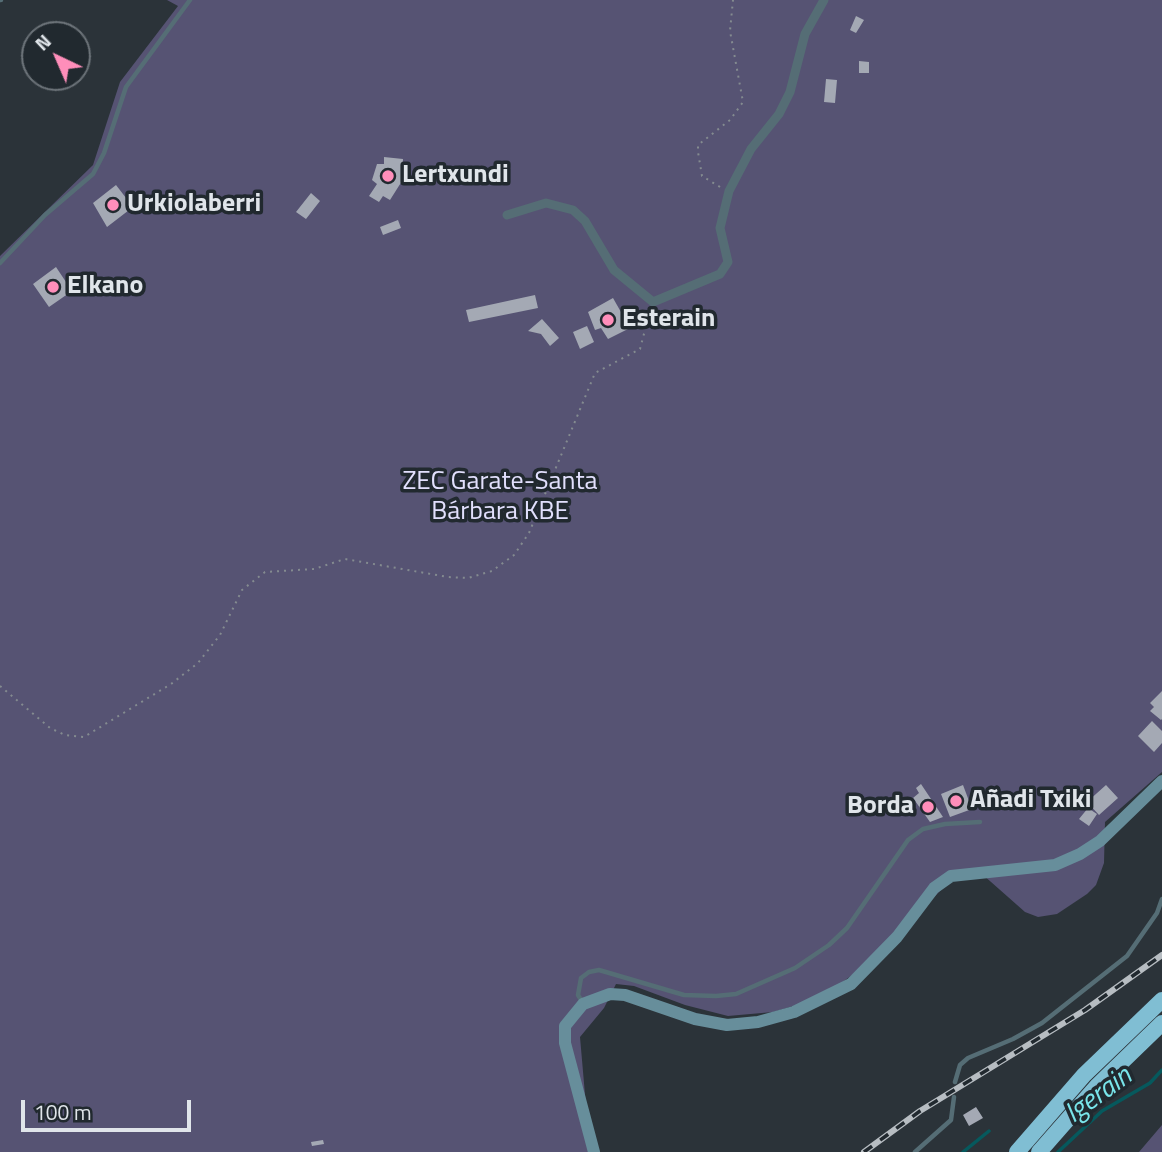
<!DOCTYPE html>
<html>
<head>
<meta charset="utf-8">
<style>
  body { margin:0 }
  #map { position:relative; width:1162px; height:1152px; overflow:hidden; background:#2b3339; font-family:"Titillium Web",sans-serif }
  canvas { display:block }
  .north { position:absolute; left:21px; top:21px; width:70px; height:70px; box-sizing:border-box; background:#21292f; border:2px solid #6d747a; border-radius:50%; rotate:316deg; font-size:19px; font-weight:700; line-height:28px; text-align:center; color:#e0e5ea }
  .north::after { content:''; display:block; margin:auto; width:24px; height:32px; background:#ff8eba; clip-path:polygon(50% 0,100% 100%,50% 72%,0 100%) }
  .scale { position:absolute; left:21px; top:1100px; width:170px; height:32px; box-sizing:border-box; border:4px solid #e0e5ea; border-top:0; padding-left:9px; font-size:21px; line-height:24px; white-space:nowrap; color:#e0e5ea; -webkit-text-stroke:5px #21292f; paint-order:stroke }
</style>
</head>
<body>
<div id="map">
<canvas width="1162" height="1152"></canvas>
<div class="north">N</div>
<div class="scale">100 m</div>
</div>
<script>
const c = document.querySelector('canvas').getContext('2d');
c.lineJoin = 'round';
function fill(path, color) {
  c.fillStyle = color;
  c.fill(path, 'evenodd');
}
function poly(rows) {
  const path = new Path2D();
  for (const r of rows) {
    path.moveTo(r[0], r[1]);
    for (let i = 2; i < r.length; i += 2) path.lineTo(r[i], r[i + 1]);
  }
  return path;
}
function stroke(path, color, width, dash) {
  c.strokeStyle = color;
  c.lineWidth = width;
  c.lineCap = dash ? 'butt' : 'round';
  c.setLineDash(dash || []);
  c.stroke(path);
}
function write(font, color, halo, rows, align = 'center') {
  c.font = font + ' "Titillium Web",sans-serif';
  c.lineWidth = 7;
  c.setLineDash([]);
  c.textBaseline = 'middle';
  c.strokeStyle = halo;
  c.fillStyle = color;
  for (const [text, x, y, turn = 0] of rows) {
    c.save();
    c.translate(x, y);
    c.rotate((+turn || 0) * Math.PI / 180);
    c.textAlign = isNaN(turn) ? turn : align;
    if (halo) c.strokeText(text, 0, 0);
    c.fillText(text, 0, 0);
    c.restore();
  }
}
const green = poly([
  [167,0,1162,0,1162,772,1105,822,1104,863,1096,885,1087,894,1057,914,1038,917,1025,912,982,874,962,869,868,963,840,984,797,1005,773,1012,728,1016,685,1005,634,986,616,984,604,1008,580,1037,590,1152,0,1152,0,256,93,165,120,82,178,6],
  [1162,1125,1162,1152,1139,1152]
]);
const stream = poly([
  [963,1152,989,1131],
  [1058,1152,1102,1111,1150,1083,1162,1070]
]);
const building = poly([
  [856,16,864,20,856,33,850,30],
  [859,61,869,62,869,73,859,73],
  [826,79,837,80,835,103,824,102],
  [384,157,403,159,402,181,390,200,383,196,379,202,369,196,377,184,372,180,377,164,384,164],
  [116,185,133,207,107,227,93,203],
  [311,193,320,201,306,219,296,212],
  [398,220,401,228,383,235,380,227],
  [56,267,72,291,49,307,33,284],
  [535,295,538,308,469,322,466,310],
  [613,298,630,328,608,339,601,328,595,330,588,312],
  [542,319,559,338,550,346,541,334,528,331],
  [587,326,594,342,580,349,573,332],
  [1162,691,1162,719,1161,720,1150,711,1154,707,1150,703],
  [1152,721,1162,731,1162,743,1154,752,1138,736],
  [921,784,943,817,930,822,913,798,919,793,916,788],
  [963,785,972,809,950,817,941,794],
  [1106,785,1118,798,1099,815,1087,802],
  [1088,808,1097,814,1089,826,1079,819],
  [976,1107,983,1118,969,1126,963,1115],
  [323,1140,324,1144,312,1146,311,1142]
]);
const path = poly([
  [720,187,702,176,698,152,698,145,730,120,743,102,730,31,733,0],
  [0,686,50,728,65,735,84,737,171,684,198,663,220,635,242,590,265,572,314,569,345,559,448,577,468,578,492,571,514,555,529,533,595,373,640,349,650,311]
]);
const lane = poly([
  [0,0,1,0],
  [0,263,45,215,93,174,104,153,126,87,190,0],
  [583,1003,578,995,581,978,589,972,599,970,684,995,716,996,736,994,795,968,829,945,847,928,908,840,923,829,945,824,980,822],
  [955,1082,960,1065,968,1058,1013,1039,1042,1023,1127,956,1157,913,1162,899],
  [915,1152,951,1120,954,1097]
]);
const street = poly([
  [507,215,546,203,573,210,585,221,614,270,653,302,720,274,728,262,720,228,729,191,751,149,779,114,790,92,805,34,824,0]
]);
const secondary = poly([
  [594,1152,565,1043,565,1026,583,1004,610,994,625,995,695,1019,727,1025,758,1022,794,1012,851,984,897,937,934,888,951,876,1055,865,1080,854,1100,841,1162,781]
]);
const highway = poly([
  [1017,1152,1084,1075,1162,1000],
  [1039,1152,1097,1086,1162,1023]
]);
const rail = poly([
  [864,1152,920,1111,1085,1010,1162,955]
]);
const markers = [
  [388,176,7,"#ff8eba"],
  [113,205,7,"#ff8eba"],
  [53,287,7,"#ff8eba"],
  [608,320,7,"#ff8eba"],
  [956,801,7,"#ff8eba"],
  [928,807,7,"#ff8eba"]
];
const poiNames = [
  ["Lertxundi",402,176],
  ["Urkiolaberri",127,205],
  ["Elkano",67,287],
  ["Esterain",622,320],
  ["Añadi Txiki",970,801],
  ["Borda",914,807,"right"]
];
const parkNames = [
  ["ZEC Garate-Santa",500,483],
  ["Bárbara KBE",500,513]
];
const waterNames = [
  ["Igerain",1099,1096,-36]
];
fill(green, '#565373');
stroke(stream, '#06595d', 3.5);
fill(building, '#a4a9b4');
stroke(path, '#848b90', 2, [2, 5]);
stroke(lane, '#556d75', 4.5);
stroke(street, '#556d75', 9);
stroke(secondary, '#678e9b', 12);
stroke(highway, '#80bed3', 16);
stroke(rail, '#b7bdc2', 6);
stroke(rail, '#21292f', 3.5, [10]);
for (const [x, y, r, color] of markers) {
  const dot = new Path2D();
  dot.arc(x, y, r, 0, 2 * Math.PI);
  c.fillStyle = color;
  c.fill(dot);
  stroke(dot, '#21292f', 2.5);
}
write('bold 26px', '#e0e5ea', '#21292f', poiNames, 'left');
write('26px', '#e2e0fd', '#21292f', parkNames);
write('italic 28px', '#79e5ea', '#21292f', waterNames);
</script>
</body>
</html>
